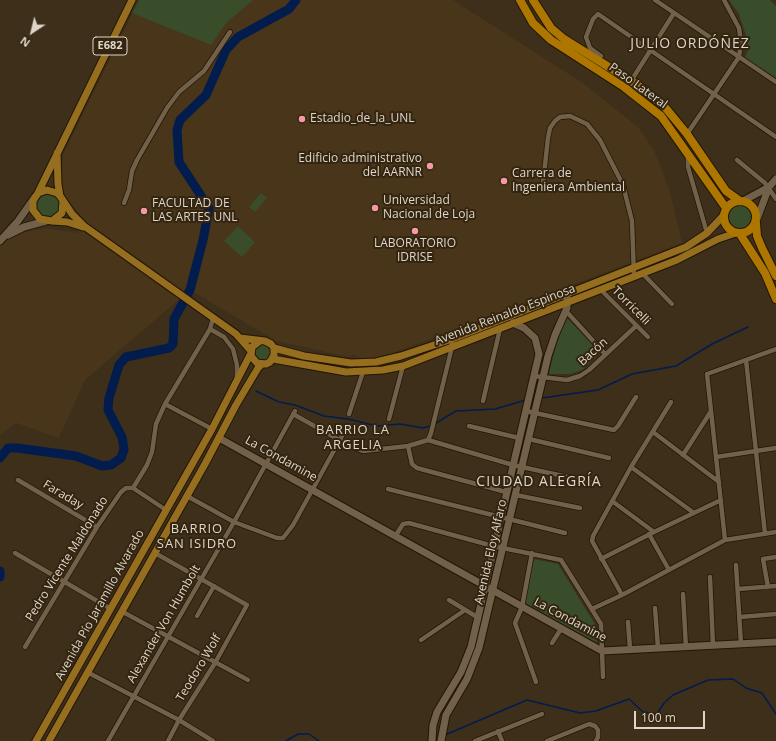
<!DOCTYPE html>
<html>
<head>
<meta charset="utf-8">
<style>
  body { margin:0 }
  #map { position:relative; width:776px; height:741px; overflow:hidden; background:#3d2f1a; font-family:"Open Sans",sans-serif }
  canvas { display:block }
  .north { position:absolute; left:12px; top:12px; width:40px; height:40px; -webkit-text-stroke:3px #332510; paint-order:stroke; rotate:215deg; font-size:11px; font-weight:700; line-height:16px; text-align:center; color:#dfd6c9 }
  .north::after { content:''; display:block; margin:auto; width:14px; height:18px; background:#dfd6c9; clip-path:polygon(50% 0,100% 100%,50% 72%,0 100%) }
  .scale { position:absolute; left:634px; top:711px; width:71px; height:18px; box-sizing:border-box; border:2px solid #dfd6c9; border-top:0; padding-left:5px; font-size:12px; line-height:14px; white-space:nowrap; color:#dfd6c9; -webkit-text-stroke:3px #332510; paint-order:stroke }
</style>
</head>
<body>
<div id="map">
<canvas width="776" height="741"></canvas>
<div class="north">N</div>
<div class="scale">100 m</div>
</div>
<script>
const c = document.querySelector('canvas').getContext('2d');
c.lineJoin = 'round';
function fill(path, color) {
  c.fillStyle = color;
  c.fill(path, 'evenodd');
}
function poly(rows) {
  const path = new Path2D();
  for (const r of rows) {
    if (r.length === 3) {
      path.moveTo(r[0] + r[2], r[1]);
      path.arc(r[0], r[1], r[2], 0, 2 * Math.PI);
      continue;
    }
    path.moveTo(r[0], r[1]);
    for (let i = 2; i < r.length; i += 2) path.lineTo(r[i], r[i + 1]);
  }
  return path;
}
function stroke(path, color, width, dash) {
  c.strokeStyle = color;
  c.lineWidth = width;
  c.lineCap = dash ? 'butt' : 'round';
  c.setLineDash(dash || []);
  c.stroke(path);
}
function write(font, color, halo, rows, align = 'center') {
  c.font = font + ' "Open Sans",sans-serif';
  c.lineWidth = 4;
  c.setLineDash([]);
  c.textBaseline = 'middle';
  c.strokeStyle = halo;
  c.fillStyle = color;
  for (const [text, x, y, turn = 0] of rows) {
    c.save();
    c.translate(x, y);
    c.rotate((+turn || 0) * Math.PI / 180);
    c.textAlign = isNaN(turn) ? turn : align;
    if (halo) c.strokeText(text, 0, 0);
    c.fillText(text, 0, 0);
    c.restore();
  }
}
const built = poly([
  [139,0,453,0,583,83,638,127,654,150,670,191,682,243,447,333,384,356,363,360,353,354,350,357,276,341,190,290,85,380,59,438,16,423,0,435,0,244,17,234,45,228,77,233,86,222,64,195,61,176,63,155]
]);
const green = poly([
  [139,0,253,0,226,23,211,45,132,13],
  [729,0,770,0,776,6,776,78,745,57,748,50,748,42,739,14],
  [261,193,267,198,255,212,249,207],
  [48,206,12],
  [740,217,14],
  [238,226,255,242,242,257,224,241],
  [567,318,600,353,582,370,570,374,550,374,549,373,559,333],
  [263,353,8],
  [534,559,558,564,596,626,597,643,524,603]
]);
const stream = poly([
  [256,391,279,402,295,405,324,416,348,419,377,426,400,424,423,428,430,426],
  [542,398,598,390,632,374,676,366,712,344,748,327],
  [436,423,456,411,495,409,526,400],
  [445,735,527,700,580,713,596,711,629,699,643,712,657,714,664,703,673,695,708,680,733,679,746,688,762,693,776,714],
  [286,741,298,734,309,734,319,741]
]);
const river = poly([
  [0,458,8,448,17,448,76,456,102,466,111,465,121,458,124,449,122,437,108,410,109,398,119,365,126,357,169,348,173,344,174,319,190,290,203,240,209,208,179,162,177,130,180,120,206,95,226,50,238,37,289,9,296,0],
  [0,571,0,577]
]);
const street = poly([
  [655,0,776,82],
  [601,56,590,48,586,37,593,19,598,14,776,137],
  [631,81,674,13],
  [687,134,739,57,741,42,739,28,724,0],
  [688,154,688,167,707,233],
  [737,160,765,183,776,199],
  [543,183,548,138,550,128,555,121,560,117,570,116,587,124,600,140,623,185,632,221,634,276],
  [124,203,129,190,132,171,137,160,167,108,179,92,204,71,230,32],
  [642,273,672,304],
  [600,289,648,337],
  [566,311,605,354],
  [210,329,224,337,233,349,237,365,237,379],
  [746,360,765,534],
  [534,376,567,380,580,376,589,370,636,326],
  [483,401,500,329],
  [165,404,212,429],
  [526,411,614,430,618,426,636,397],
  [293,414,350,446,363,451,408,446,412,464,417,468,506,492],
  [349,414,363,372],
  [389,419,403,366],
  [469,426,519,438],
  [653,432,719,482],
  [529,439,609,458],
  [428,440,431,433,452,347,452,339],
  [408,446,428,440,513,465,595,483],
  [683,455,711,411],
  [716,457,776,448],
  [631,467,694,513],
  [18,480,97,527],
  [133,488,166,510],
  [388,489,565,533],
  [516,495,580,508],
  [187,496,234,522,277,538,283,538,293,525,342,436],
  [654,532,721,500],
  [649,534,669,570],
  [396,535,403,524,409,523,493,546,561,560,601,624,603,677],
  [725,540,707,374,776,349],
  [15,553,111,609],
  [155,553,247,605,215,663,179,720,168,741],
  [532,553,522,607,515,623,536,682],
  [601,559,654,532,612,501],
  [736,565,741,644],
  [710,577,713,646],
  [768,587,763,559,776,557],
  [738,589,776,586],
  [683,594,686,648],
  [622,595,592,541,593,536,631,467,671,402],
  [449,600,477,617],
  [655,608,658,648],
  [592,609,622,595,725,540,776,532],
  [123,612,248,680],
  [197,616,214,586],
  [740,617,776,614],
  [628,622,630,649],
  [421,640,465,610],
  [552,643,561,629],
  [25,647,97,527,121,492,126,488,133,488,147,465,152,452,156,424,165,404,210,329,213,318],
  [87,672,179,720,213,741],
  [498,731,502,741],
  [108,741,234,522,295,411],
  [475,741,542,714],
  [547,741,589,724,595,726,598,730,598,737,596,741]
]);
const secondary = poly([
  [743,201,769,187],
  [757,219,769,187,776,179],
  [8,235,24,227,46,221],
  [0,241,18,221,35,197],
  [219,438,602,651,776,642],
  [432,741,433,725,437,712,461,672,471,647,539,354,535,338,524,328,513,323],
  [441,741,446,715,467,679,479,648,548,356,555,335,567,308,567,298]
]);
const primary = poly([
  [57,153,58,184,60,196],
  [37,195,132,0],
  [63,201,62,213,52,221,40,219,33,210,33,201,38,193,47,190,57,193,60,196,72,214,84,226,236,334,251,351],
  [52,221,67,222,83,227],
  [240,338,265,341,271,344,274,348,274,355,270,362,266,364,257,363,251,356,252,347,260,341],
  [274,348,304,356,351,363,376,362,401,356,452,339,686,247,707,233,724,215],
  [273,359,346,372,383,370,403,366,677,260,718,239,736,233],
  [36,741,212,429,251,353],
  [49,741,205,464,236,405,258,368,262,364]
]);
const highway = poly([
  [520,0,533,23,551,40,624,87,661,116,726,208],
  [533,0,551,28,564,39,636,84,664,106,687,134,726,191,740,201],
  [740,217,16],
  [756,223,757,236,762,248,776,276],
  [740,234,765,273,776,299]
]);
const markers = [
  [302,119,4,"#f49aa4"],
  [430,166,4,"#f49aa4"],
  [504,181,4,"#f49aa4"],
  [375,208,4,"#f49aa4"],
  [144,211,4,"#f49aa4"],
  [415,231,4,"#f49aa4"]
];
const shields = [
  [110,46,34]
];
const shieldNames = [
  ["E682",110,46]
];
const streetNames = [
  ["Paso Lateral",638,86,36],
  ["Torricelli",631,306,45],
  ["Avenida Reinaldo Espinosa",505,315,-21],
  ["Bacón",593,352,-42],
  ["La Condamine",281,459,29],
  ["Faraday",63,495,31],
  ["Avenida Eloy Alfaro",491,552,-77],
  ["Pedro Vicente Maldonado",67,559,-58],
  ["Avenida Pío Jaramillo Alvarado",100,605,-61],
  ["La Condamine",570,620,28],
  ["Alexander Von Humbolt",164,624,-60],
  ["Teodoro Wolf",199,668,-59]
];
const poiNames = [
  ["Estadio_de_la_UNL",310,119],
  ["Edificio administrativo",422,159,"right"],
  ["del AARNR",422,173,"right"],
  ["Carrera de",512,174],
  ["Ingeniera Ambiental",512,188],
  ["Universidad",383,201],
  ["Nacional de Loja",383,215],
  ["FACULTAD DE",152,204],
  ["LAS ARTES UNL",152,218],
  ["LABORATORIO",415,244,"center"],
  ["IDRISE",415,258,"center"]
];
const neighbourhoodNames = [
  ["BARRIO LA",353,430],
  ["ARGELIA",353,445],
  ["BARRIO",197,529],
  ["SAN ISIDRO",197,544]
];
const quarterNames = [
  ["JULIO ORDÓÑEZ",690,44],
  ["CIUDAD ALEGRÍA",539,482]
];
fill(built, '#48351a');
fill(green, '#394d2b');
stroke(stream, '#021c4d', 1.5);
stroke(river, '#021c4d', 9);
stroke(street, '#241603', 6);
stroke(secondary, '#241603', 9);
stroke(primary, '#241603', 9);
stroke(highway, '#241603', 10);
stroke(street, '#71614b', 4.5);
stroke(secondary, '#71614b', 7);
stroke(primary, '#956e1f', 7);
stroke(highway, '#ad7601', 8);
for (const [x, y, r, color] of markers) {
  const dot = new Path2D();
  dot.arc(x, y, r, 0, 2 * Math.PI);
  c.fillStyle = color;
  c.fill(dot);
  stroke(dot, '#332510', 1.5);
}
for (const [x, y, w] of shields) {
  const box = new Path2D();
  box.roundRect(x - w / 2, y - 9, w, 18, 3);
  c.fillStyle = '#332510';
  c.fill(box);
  stroke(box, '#dfd6c9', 1);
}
write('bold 11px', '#dfd6c9', null, shieldNames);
write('12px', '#dfd6c9', '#332510', streetNames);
write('12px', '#dfd6c9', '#332510', poiNames, 'left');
c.letterSpacing = '1px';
write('13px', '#dfd6c9', '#332510', neighbourhoodNames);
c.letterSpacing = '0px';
c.letterSpacing = '1px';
write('14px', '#dfd6c9', '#332510', quarterNames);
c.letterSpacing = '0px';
</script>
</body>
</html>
